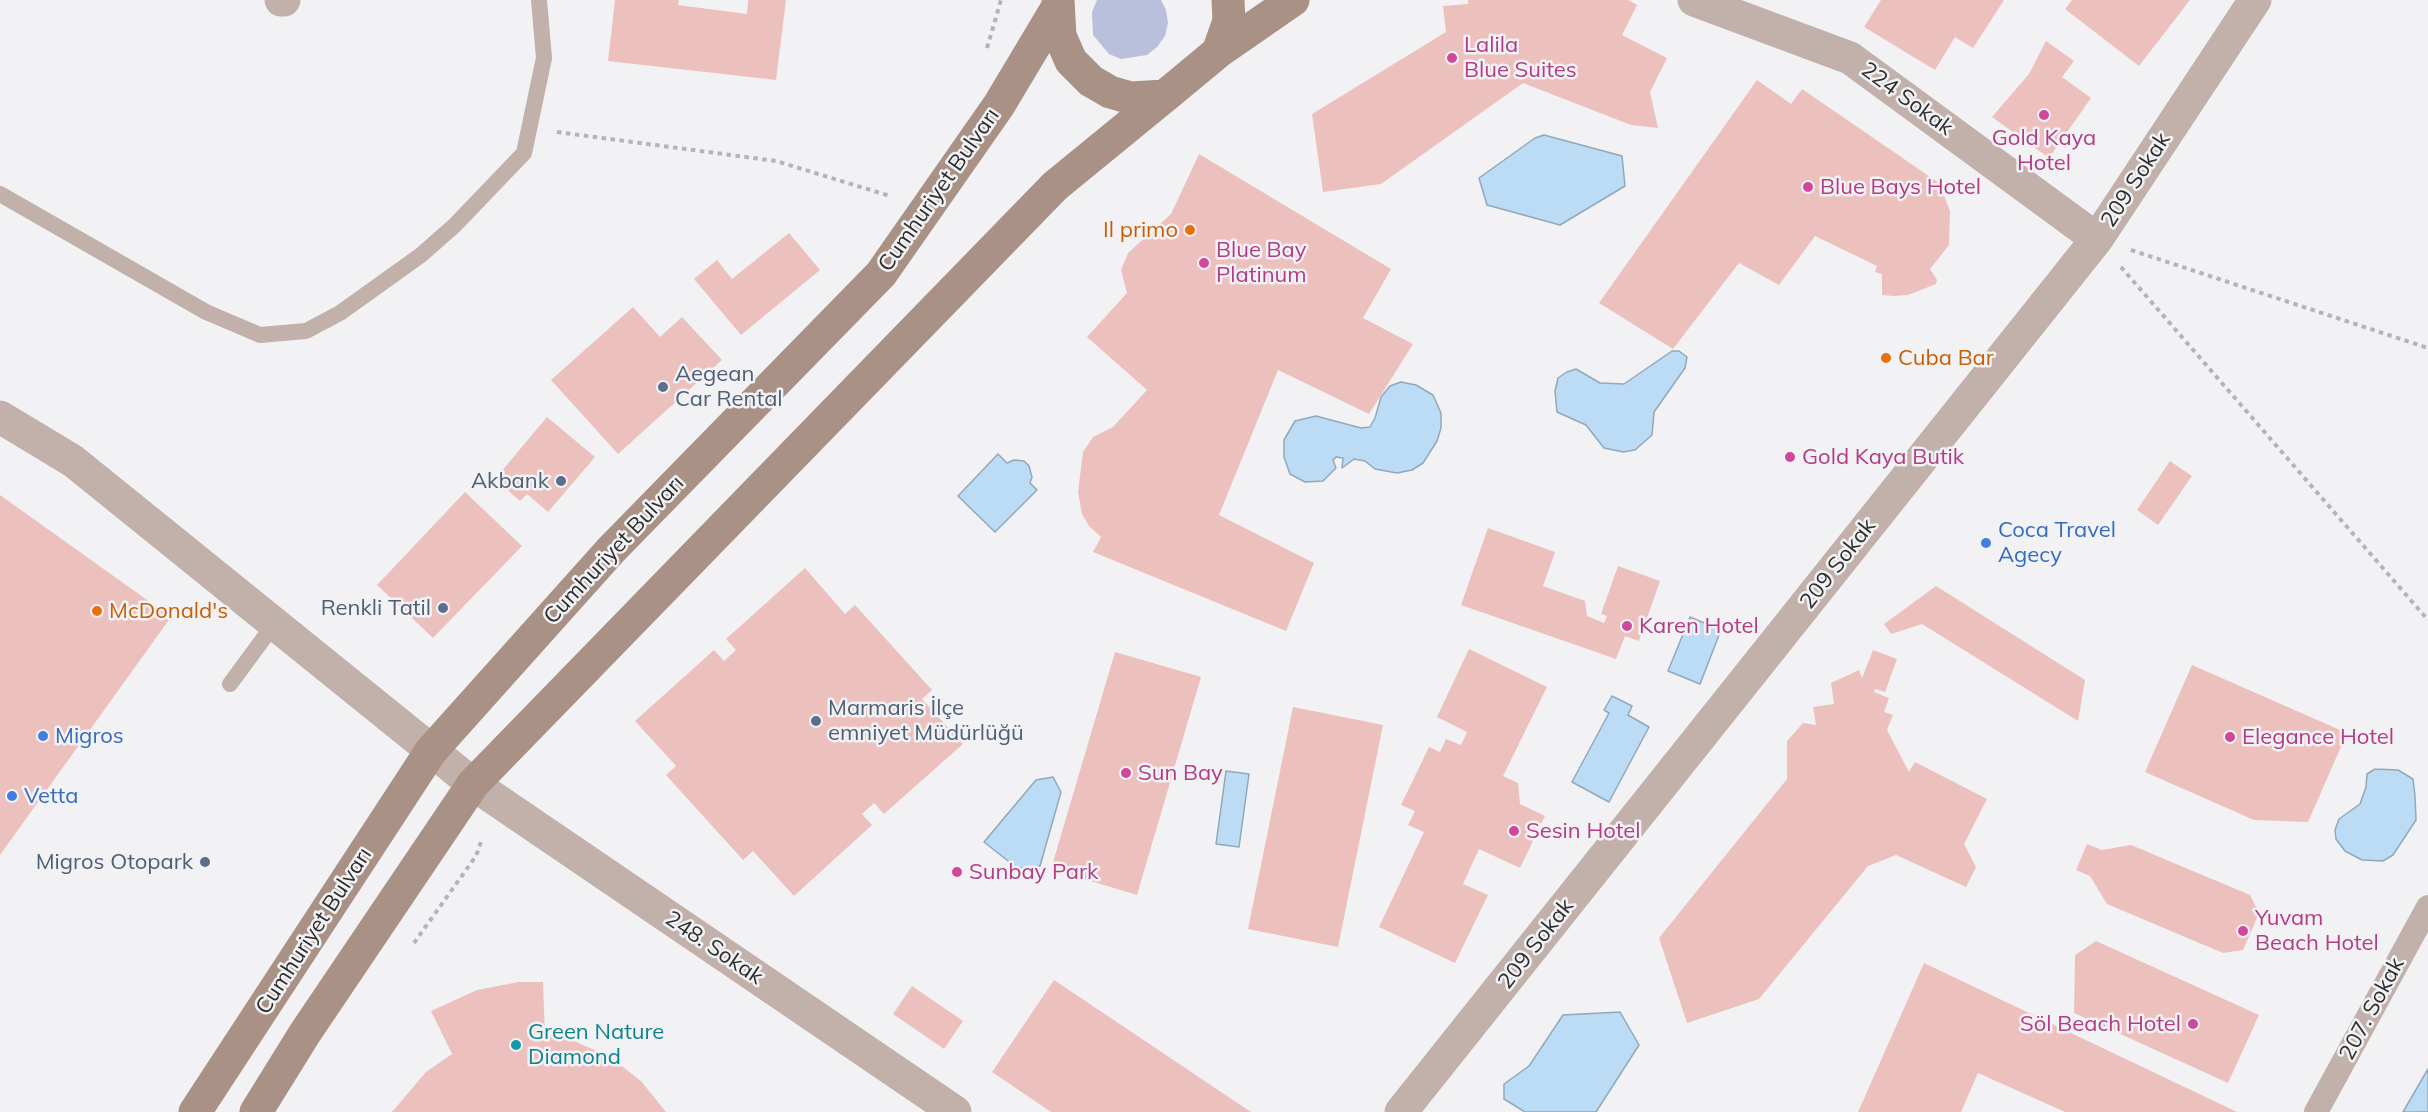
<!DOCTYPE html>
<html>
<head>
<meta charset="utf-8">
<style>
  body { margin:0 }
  canvas { display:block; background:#f2f2f5 }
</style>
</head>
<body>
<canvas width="2428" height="1112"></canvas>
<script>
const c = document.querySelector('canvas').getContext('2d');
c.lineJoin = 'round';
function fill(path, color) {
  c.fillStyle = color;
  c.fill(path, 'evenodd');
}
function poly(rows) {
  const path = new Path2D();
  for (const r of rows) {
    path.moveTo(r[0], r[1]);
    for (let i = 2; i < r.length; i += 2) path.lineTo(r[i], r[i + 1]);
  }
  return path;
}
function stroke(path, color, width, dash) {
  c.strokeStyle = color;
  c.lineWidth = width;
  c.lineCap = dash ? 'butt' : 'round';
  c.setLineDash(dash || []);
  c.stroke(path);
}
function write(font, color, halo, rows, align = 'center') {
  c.font = font + ' Mulish,sans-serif';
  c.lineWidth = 5;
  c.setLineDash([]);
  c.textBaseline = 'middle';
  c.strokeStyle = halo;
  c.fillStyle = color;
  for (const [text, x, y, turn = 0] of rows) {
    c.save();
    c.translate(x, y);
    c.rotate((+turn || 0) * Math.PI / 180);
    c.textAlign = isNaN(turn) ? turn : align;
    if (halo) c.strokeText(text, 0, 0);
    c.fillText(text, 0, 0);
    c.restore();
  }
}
const green = poly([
  [1097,0,1161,0,1166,10,1168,23,1165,36,1157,47,1147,55,1121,59,1109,54,1093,35,1092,12]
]);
const water = poly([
  [1544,135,1622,156,1625,186,1560,225,1487,205,1479,178,1535,138,1544,135],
  [1672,351,1679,351,1687,357,1685,368,1654,412,1652,435,1635,450,1623,452,1604,448,1586,425,1557,412,1555,391,1558,378,1567,372,1576,369,1600,383,1624,384,1672,351],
  [1401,382,1416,385,1433,395,1441,413,1441,428,1437,441,1423,463,1412,470,1397,473,1375,469,1365,461,1354,459,1342,468,1343,458,1336,457,1333,460,1336,468,1323,481,1305,482,1290,474,1284,457,1284,440,1295,421,1316,416,1361,428,1370,427,1375,418,1381,397,1390,386,1401,382],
  [998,454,1007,463,1014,460,1024,461,1029,466,1032,477,1030,483,1037,490,995,532,958,496,998,454],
  [1690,617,1721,630,1700,684,1668,671,1690,617],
  [1612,696,1632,706,1628,715,1649,727,1609,802,1572,782,1609,713,1604,710,1612,696],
  [2375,769,2398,770,2413,779,2415,796,2416,820,2393,855,2383,861,2362,860,2345,851,2336,839,2335,830,2339,819,2360,804,2366,787,2367,774,2375,769],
  [1226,771,1249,774,1239,847,1216,844,1226,771],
  [1053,777,1061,792,1040,866,1017,868,984,842,1036,780,1053,777],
  [1620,1012,1639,1045,1596,1112,1525,1112,1504,1099,1504,1084,1529,1066,1563,1015,1620,1012],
  [2428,1069,2428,1112,2403,1112,2428,1069]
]);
const building = poly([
  [615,0,679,0,678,5,747,14,748,0,786,0,776,80,608,61],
  [1468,0,1628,0,1637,5,1622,35,1667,58,1650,92,1658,128,1631,125,1523,83,1381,184,1323,192,1312,114,1446,32,1443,6,1468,4],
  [1881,0,2004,0,1973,48,1955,37,1935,70,1864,27],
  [2072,0,2190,0,2139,66,2065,9],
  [2046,41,2074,61,2062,77,2091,98,2049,158,1992,117,2029,74],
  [1757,80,1791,104,1802,89,1939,183,1950,211,1949,245,1930,269,1937,280,1936,284,1908,295,1894,296,1882,295,1882,274,1875,272,1877,266,1815,236,1779,285,1739,263,1673,349,1599,303],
  [1199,154,1391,269,1363,318,1413,344,1369,414,1278,370,1219,515,1314,563,1286,631,1093,552,1101,537,1089,526,1082,514,1078,492,1083,452,1093,437,1113,427,1147,390,1087,337,1127,293,1121,270,1128,253,1171,214],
  [789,233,820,270,741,335,694,279,717,260,732,279],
  [633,307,660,337,682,317,722,360,618,454,551,380],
  [547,417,595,457,548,512,527,494,520,501,495,479],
  [2170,461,2192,476,2158,525,2137,510],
  [465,492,522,546,433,638,377,585],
  [0,495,171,617,0,855],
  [1488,528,1555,552,1543,586,1585,601,1587,616,1604,623,1607,616,1601,614,1618,566,1660,581,1639,641,1625,636,1616,659,1461,605],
  [805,568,845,614,855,605,932,690,922,699,963,744,884,814,874,803,862,814,872,825,794,896,753,851,743,860,666,775,676,766,635,721,714,650,724,661,736,650,726,639],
  [1936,586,2085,680,2078,721,1922,624,1891,634,1884,624],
  [1469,649,1547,687,1503,776,1518,783,1520,804,1545,816,1520,868,1479,849,1463,884,1488,895,1455,963,1379,927,1424,832,1408,825,1415,811,1401,805,1429,747,1440,752,1446,739,1461,745,1467,732,1437,717],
  [1873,650,1897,659,1885,692,1875,689,1874,692,1889,698,1884,712,1893,715,1887,730,1909,772,1915,762,1987,799,1964,844,1976,867,1966,887,1896,855,1868,866,1759,999,1687,1023,1659,938,1787,779,1787,741,1803,723,1816,725,1813,707,1834,704,1831,683,1859,670,1862,678],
  [1115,652,1201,677,1137,895,1051,869],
  [2192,665,2347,733,2308,822,2254,820,2145,772],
  [1293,707,1383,725,1338,947,1248,929],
  [2087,844,2102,850,2131,845,2250,895,2259,913,2243,950,2223,953,2107,904,2090,876,2076,870],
  [2096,941,2259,1015,2228,1083,2074,1013,2075,955],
  [1924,963,2237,1112,2065,1112,1978,1073,1961,1112,1858,1112],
  [1054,980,1251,1112,1051,1112,992,1072],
  [519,982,543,982,545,1036,574,1041,610,1057,641,1081,666,1112,392,1112,426,1072,452,1054,431,1011,477,990],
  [912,986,963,1021,944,1049,893,1014]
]);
const path = poly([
  [987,48,1001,0],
  [557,132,776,161,890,196],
  [2131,250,2428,348],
  [2121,267,2428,620],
  [414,943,476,856,481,842]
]);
const service = poly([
  [0,194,206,312,260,335,306,331,340,313,421,255,455,225,524,153,544,58,539,0],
  [230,684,275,623]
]);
const pedestrian = poly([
  [2316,1112,2428,907]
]);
const minor = poly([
  [281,0,284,0],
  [1694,0,1850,58,2097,239],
  [0,417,73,461,473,784,955,1112],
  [1401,1112,2097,239,2255,0]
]);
const secondary = poly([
  [1058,0,1060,36,1071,61,1091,81,1110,92,1131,98,1165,96,1218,52,1229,21,1228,0],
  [1218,52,1293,0],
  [195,1112,431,751,611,550,881,274,999,105,1057,8],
  [256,1112,305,1033,473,784,1055,186,1165,96]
]);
const markers = [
  [1452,58,6,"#d1479c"],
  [2044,115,6,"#d1479c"],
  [1808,187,6,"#d1479c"],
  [1190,230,6,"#e8710a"],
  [1204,263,6,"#d1479c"],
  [1886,358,6,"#e8710a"],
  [663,387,6,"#5c6f8a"],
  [1790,457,6,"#d1479c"],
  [561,481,6,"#5c6f8a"],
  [1986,543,6,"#3f7fe0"],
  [443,608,6,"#5c6f8a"],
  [97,611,6,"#e8710a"],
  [1627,626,6,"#d1479c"],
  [816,721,6,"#5c6f8a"],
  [43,736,6,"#3f7fe0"],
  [2230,737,6,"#d1479c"],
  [1126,773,6,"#d1479c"],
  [12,796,6,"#3f7fe0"],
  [1514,831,6,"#d1479c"],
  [205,862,6,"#5c6f8a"],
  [957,872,6,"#d1479c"],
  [2243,931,6,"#d1479c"],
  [2193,1024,6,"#d1479c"],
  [516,1045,6,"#0f9aa8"]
];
const hotelNames = [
  ["Lalila",1464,45],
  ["Blue Suites",1464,70],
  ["Gold Kaya",2044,138,"center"],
  ["Hotel",2044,163,"center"],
  ["Blue Bays Hotel",1820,187],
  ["Blue Bay",1216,250],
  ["Platinum",1216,275],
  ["Gold Kaya Butik",1802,457],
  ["Karen Hotel",1639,626],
  ["Elegance Hotel",2242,737],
  ["Sun Bay",1138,773],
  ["Sesin Hotel",1526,831],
  ["Sunbay Park",969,872],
  ["Yuvam",2255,918],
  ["Beach Hotel",2255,943],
  ["Söl Beach Hotel",2181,1024,"right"]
];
const streetNames = [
  ["224 Sokak",1907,99,36],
  ["209 Sokak",2136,180,-57],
  ["Cumhuriyet Bulvarı",939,190,-55],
  ["Cumhuriyet Bulvarı",614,550,-47],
  ["209 Sokak",1838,564,-52],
  ["Cumhuriyet Bulvarı",314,931,-57],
  ["209 Sokak",1536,944,-52],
  ["248. Sokak",714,948,34],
  ["207. Sokak",2372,1009,-62]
];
const foodNames = [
  ["Il primo",1178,230,"right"],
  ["Cuba Bar",1898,358],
  ["McDonald's",109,611]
];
const serviceNames = [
  ["Aegean",675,374,"left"],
  ["Car Rental",675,399,"left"],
  ["Akbank",549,481],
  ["Renkli Tatil",431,608],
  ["Marmaris İlçe",828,708,"left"],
  ["emniyet Müdürlüğü",828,733,"left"],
  ["Migros Otopark",193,862]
];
const shopNames = [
  ["Coca Travel",1998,530],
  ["Agecy",1998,555],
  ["Migros",55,736],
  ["Vetta",24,796]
];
const cultureNames = [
  ["Green Nature",528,1032],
  ["Diamond",528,1057]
];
fill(green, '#babfdb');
fill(water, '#bcdcf6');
stroke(water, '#91a8ba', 1.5);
fill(building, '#ecc1bd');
stroke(path, '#b3b4b6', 4, [4.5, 4.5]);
stroke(service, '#c2b1aa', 16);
stroke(pedestrian, '#c2b1aa', 24);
stroke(minor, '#c2b1aa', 33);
stroke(secondary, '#aa9186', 33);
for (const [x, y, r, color] of markers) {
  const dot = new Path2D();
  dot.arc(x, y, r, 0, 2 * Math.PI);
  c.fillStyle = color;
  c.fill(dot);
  stroke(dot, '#f2f2f5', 2);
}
write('22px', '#b23c85', '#f2f2f5', hotelNames, 'left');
write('22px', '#2c2d2d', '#f2f2f5', streetNames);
write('22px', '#c56008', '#f2f2f5', foodNames, 'left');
write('22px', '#4e5e75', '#f2f2f5', serviceNames, 'right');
write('22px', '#366cbe', '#f2f2f5', shopNames, 'left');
write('22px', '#0d838f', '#f2f2f5', cultureNames, 'left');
</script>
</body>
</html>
